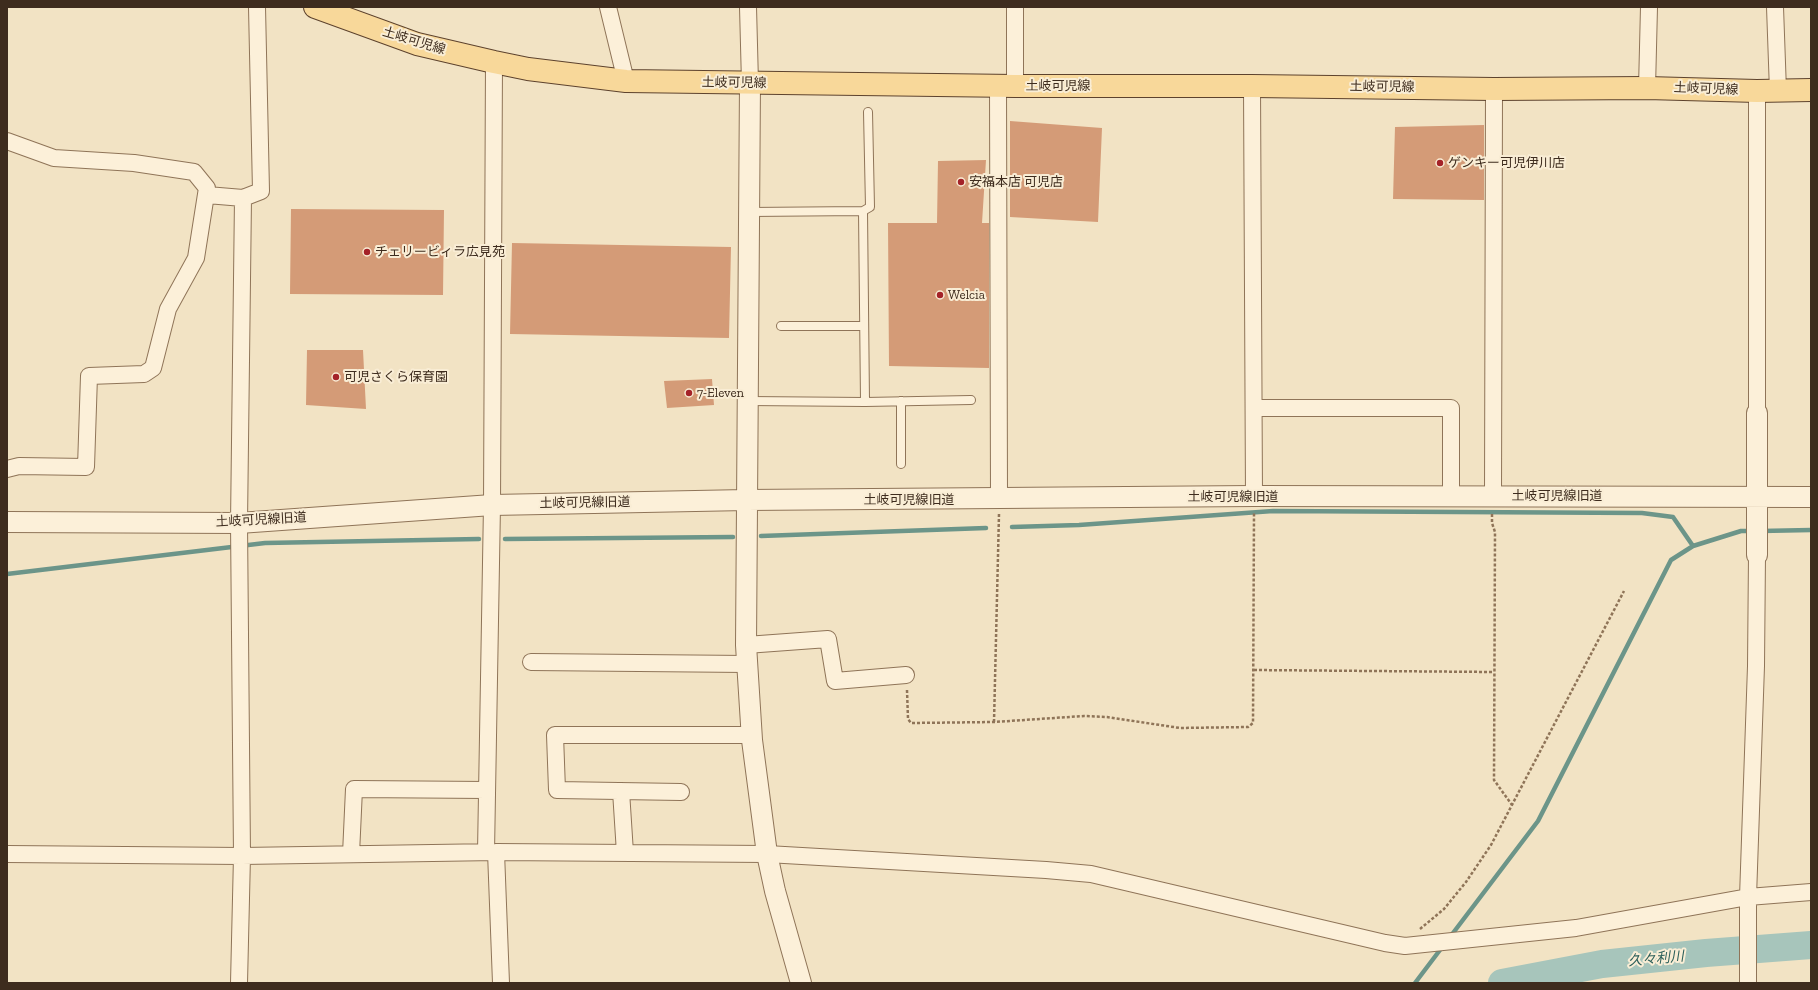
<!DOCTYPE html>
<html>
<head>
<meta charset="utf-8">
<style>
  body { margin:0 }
  #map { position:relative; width:1818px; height:990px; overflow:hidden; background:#f2e3c4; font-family:"Zilla Slab",serif }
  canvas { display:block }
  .frame { position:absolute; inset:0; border:8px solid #3e2c1e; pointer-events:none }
</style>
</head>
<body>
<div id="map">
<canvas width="1818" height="990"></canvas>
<div class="frame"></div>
</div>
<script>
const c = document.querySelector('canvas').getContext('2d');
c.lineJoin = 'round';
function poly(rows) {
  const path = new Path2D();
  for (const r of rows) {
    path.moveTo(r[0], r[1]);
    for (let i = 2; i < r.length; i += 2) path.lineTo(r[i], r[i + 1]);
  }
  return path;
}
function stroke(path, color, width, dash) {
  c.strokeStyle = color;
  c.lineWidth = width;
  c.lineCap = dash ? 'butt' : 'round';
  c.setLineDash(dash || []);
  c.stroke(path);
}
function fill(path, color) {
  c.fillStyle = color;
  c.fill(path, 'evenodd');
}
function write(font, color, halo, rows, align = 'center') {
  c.font = font + ' "Zilla Slab","Noto Sans JP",serif';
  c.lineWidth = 4;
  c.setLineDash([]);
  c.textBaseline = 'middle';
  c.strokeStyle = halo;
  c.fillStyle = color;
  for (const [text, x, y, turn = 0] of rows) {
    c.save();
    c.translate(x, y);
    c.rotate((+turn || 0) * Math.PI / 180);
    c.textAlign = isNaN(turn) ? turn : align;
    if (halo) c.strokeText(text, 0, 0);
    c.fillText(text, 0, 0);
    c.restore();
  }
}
const stream = poly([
  [1012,527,1079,525,1273,511,1642,513,1673,517,1693,546,1741,531,1751,531],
  [1761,531,1811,530],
  [761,536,986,528],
  [505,539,733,537],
  [7,574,265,543,479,539],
  [1450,937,1538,821,1671,560,1693,546],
  [1415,983,1443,946]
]);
const river = poly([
  [1502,983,1602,964,1706,953,1811,945]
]);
const building = poly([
  [1010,121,1102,128,1098,222,1010,217],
  [1484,125,1484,200,1393,199,1395,127],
  [986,160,982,223,989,223,989,368,889,366,888,223,937,223,938,161],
  [291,209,444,210,443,295,290,294],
  [512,243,731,247,729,338,510,334],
  [307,350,363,350,366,409,306,405],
  [712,379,714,405,667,408,664,381]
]);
const path = poly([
  [1492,514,1492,523,1495,532,1494,780,1512,805],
  [1254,670,1493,672],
  [907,690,908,719,911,723,994,722,1084,716,1107,717,1180,728,1248,727,1253,723,1254,513],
  [994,722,999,514],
  [1420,929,1444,909,1466,882,1491,845,1624,591]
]);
const service = poly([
  [749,212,863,211,870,207,868,112],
  [781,326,864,326],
  [748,401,865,402,863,211],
  [901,401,901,464],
  [865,402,971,400]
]);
const minor = poly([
  [608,7,626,81],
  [748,7,750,83],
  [1775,7,1778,91],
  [998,85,999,499],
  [1015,86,1015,7],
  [1252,86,1254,496],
  [1647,88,1649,7],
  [1757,91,1757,413],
  [7,141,54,158,134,163,194,172,207,188,196,258,168,309,153,368,144,374,89,376,86,467,19,466,7,469],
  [207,195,243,198],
  [1254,408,1451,408,1451,496],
  [1493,496,1494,89],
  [746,645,828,639,835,681,906,675],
  [531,662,747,664],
  [621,791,625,853],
  [681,792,557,790,555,735,752,735],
  [486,852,492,505,494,62],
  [496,852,501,983],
  [7,854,242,856,496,852,767,854,1046,870,1091,874,1385,943,1405,946,1576,928,1748,897,1811,892],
  [351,854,354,789,487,790],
  [239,983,242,856,239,523,243,198,261,191,257,7],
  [1748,983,1748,897,1756,666,1757,555]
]);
const tertiary = poly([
  [750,83,746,645,752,740,767,854,775,891,801,983],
  [1757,413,1757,555],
  [7,522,239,523,492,505,746,500,1254,496,1811,497]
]);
const primary = poly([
  [315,7,417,44,494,62,528,69,626,81,1015,86,1252,86,1494,89,1647,88,1757,91,1811,90]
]);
const markers = [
  [1440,163,4,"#a42228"],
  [961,182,4,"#a42228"],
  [367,252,4,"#a42228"],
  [940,295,4,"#a42228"],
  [336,377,4,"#a42228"],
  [689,393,4,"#a42228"]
];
const streetNames = [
  ["土岐可児線",414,41,17],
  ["土岐可児線",734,83,1],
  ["土岐可児線",1058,86],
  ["土岐可児線",1382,87,1],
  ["土岐可児線",1706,89,2],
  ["土岐可児線旧道",1557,496],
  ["土岐可児線旧道",1233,497],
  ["土岐可児線旧道",909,500],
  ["土岐可児線旧道",585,503,-1],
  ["土岐可児線旧道",261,520,-3]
];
const poiNames = [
  ["ゲンキー可児伊川店",1448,163],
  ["安福本店 可児店",969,182],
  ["チェリービィラ広見苑",375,252],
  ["Welcia",948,295],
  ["可児さくら保育園",344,377],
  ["7-Eleven",697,393]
];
const waterNames = [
  ["久々利川",1656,959,-5]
];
stroke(stream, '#6c9589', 4.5);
stroke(river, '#a7c5bb', 28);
fill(building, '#d49b77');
stroke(service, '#8f7458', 10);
stroke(minor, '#8f7458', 18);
stroke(tertiary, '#8f7458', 22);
stroke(primary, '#5d422d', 24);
stroke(path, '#8f7458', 2.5, [3, 2]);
stroke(service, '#fcf0d9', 8);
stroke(minor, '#fcf0d9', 16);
stroke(tertiary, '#fcf0d9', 20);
stroke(primary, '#f8d89a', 22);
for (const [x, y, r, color] of markers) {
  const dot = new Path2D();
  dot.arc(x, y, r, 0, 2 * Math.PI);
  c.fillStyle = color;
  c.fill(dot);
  stroke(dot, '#f9edd5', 1.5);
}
write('13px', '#3e2c1e', '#f9edd5', streetNames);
write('13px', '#3e2c1e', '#f9edd5', poiNames, 'left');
write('italic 14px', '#2c5f5a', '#f9edd5', waterNames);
</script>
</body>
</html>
